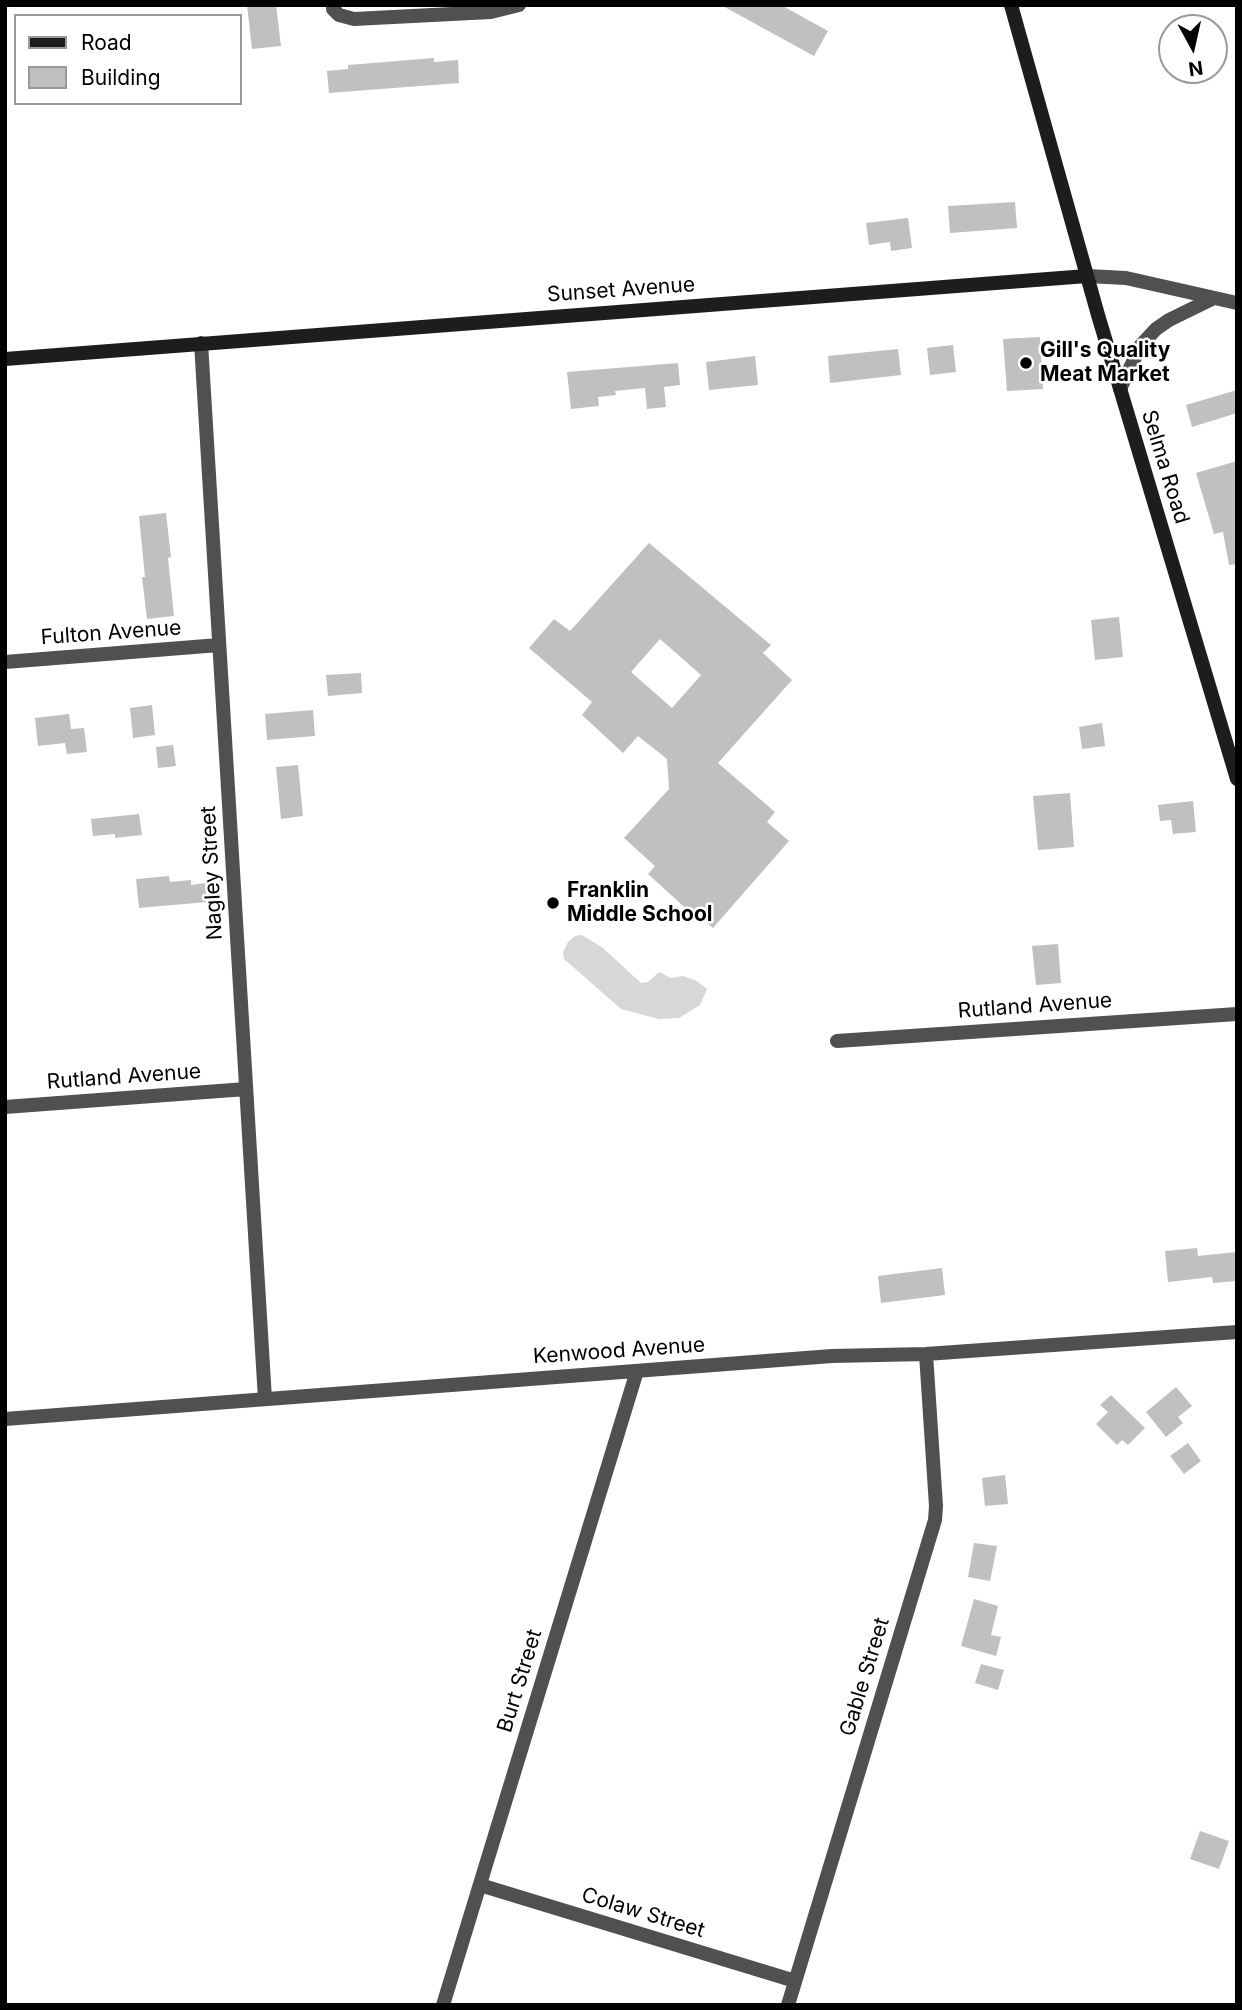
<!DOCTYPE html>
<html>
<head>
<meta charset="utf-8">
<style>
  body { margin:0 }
  #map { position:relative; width:1242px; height:2010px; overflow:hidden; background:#fff; font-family:Inter,sans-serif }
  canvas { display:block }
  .frame { position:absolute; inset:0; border:7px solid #000; pointer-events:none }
  .legend { position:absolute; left:14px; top:14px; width:228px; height:91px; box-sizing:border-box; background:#fff; border:2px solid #999; margin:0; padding:9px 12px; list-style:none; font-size:21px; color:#000 }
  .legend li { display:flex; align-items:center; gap:14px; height:35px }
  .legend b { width:35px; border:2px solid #999 }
  .north { position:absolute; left:1158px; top:14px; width:70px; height:70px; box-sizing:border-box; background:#fff; border:2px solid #999; border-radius:50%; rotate:172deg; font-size:19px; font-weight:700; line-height:28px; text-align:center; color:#000 }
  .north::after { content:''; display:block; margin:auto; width:24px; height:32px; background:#000; clip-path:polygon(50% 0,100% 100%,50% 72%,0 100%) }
</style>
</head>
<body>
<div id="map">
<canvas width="1242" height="2010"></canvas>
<div class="frame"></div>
<ul class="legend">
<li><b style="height:9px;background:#1d1d1d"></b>Road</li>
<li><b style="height:19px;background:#c0c0c0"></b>Building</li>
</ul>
<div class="north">N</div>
</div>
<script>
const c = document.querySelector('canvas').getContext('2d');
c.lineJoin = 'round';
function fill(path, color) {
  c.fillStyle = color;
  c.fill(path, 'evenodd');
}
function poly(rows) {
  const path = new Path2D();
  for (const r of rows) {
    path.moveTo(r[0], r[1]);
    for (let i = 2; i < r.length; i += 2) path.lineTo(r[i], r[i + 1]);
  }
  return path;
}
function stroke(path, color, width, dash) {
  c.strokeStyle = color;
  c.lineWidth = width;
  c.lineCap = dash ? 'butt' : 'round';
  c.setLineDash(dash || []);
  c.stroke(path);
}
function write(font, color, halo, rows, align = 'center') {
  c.font = font + ' Inter,sans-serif';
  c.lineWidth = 5;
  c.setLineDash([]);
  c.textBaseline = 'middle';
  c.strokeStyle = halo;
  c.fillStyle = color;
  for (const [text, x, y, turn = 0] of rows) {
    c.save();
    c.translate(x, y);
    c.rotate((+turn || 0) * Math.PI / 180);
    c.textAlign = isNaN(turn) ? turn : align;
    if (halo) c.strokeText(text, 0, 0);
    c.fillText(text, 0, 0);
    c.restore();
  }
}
const green = poly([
  [582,935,603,948,641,983,648,982,659,972,671,978,683,976,697,981,707,989,700,1005,679,1018,659,1019,621,1009,564,959,563,952,568,942,575,936]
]);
const building = poly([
  [247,5,276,5,281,46,252,49],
  [721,5,781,5,828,31,814,56],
  [434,58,434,62,458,60,459,83,329,93,327,71,348,69,348,65],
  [1015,202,1017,228,950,233,948,206],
  [908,218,912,248,891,251,890,242,869,245,866,223],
  [1040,337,1043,389,1007,391,1003,339],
  [953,345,956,372,930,375,927,348],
  [898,349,901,375,830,383,828,356],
  [755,356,758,385,709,390,706,362],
  [678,363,680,385,664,387,666,407,647,409,645,388,615,391,616,395,598,397,599,406,571,409,567,372],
  [1237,390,1237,413,1192,427,1186,405],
  [1237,461,1237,564,1229,565,1223,532,1214,534,1196,473],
  [166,513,171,557,168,558,174,616,147,619,142,577,145,577,139,516],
  [649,543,771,645,763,653,792,680,718,763,775,812,767,822,789,841,713,928,694,912,692,914,648,874,655,866,624,838,669,789,667,759,638,736,623,753,582,715,592,702,529,648,554,619,570,631],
  [660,639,701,675,672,708,631,672],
  [1119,617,1123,657,1095,660,1091,620],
  [361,673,362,693,328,696,326,675],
  [152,705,155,735,133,738,130,708],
  [313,710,315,736,267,740,265,714],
  [69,714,71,729,84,728,87,752,67,754,65,743,38,746,35,718],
  [1102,723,1105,746,1082,749,1079,727],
  [173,745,176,766,158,768,156,747],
  [298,765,303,816,281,819,276,767],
  [1070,793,1074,847,1038,850,1033,796],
  [1193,801,1196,832,1173,834,1171,820,1160,821,1158,805],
  [139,814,142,835,115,838,115,834,93,836,91,819],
  [169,876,170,882,191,880,191,885,205,883,207,902,139,908,136,879],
  [1058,944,1061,983,1036,985,1032,946],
  [1197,1248,1198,1256,1237,1252,1237,1281,1213,1283,1212,1277,1168,1282,1165,1251],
  [942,1268,945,1295,881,1303,878,1276],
  [1176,1387,1192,1406,1178,1417,1183,1423,1166,1437,1146,1412],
  [1111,1395,1145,1428,1128,1445,1122,1440,1117,1445,1096,1424,1108,1412,1100,1405],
  [1188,1443,1201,1461,1184,1474,1170,1456],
  [1005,1475,1008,1504,985,1506,982,1478],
  [974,1543,997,1546,990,1581,968,1577],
  [974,1599,998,1606,991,1635,1001,1637,996,1656,961,1646],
  [981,1664,1004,1670,998,1690,975,1683],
  [1200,1831,1229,1841,1219,1869,1190,1859]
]);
const street = poly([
  [333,5,333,9,339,15,354,19,491,12,519,5],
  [1087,276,1126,278,1237,303],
  [201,343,265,1399],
  [1120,389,1141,345,1156,329,1169,320,1214,298],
  [5,662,219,645],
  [837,1041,1237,1014],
  [5,1107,246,1089],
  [5,1419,832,1356,926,1354,1237,1332],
  [480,1885,795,1981],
  [443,2005,637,1371],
  [788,2005,935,1520,936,1506,926,1354]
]);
const secondary = poly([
  [1011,5,1098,315,1237,779],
  [5,359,1087,276]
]);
const markers = [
  [1026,363,7,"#000"],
  [553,903,7,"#000"]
];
const streetNames = [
  ["Sunset Avenue",621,290,-4],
  ["Selma Road",1165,467,73],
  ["Fulton Avenue",111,633,-4],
  ["Nagley Street",212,873,-93],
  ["Rutland Avenue",1035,1006,-4],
  ["Rutland Avenue",124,1077,-4],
  ["Kenwood Avenue",619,1351,-4],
  ["Gable Street",865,1677,-73],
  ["Burt Street",520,1681,-73],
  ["Colaw Street",643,1913,17]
];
const poiNames = [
  ["Gill's Quality",1040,351],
  ["Meat Market",1040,375],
  ["Franklin",567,891],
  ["Middle School",567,915]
];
fill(green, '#d7d7d7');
fill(building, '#c0c0c0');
stroke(street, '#505050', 14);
stroke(secondary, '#1d1d1d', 14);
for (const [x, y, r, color] of markers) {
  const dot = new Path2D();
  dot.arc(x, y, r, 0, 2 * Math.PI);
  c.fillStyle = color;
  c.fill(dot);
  stroke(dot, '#fff', 2.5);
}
write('21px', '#000', '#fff', streetNames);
write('bold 21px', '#000', '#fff', poiNames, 'left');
</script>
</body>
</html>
